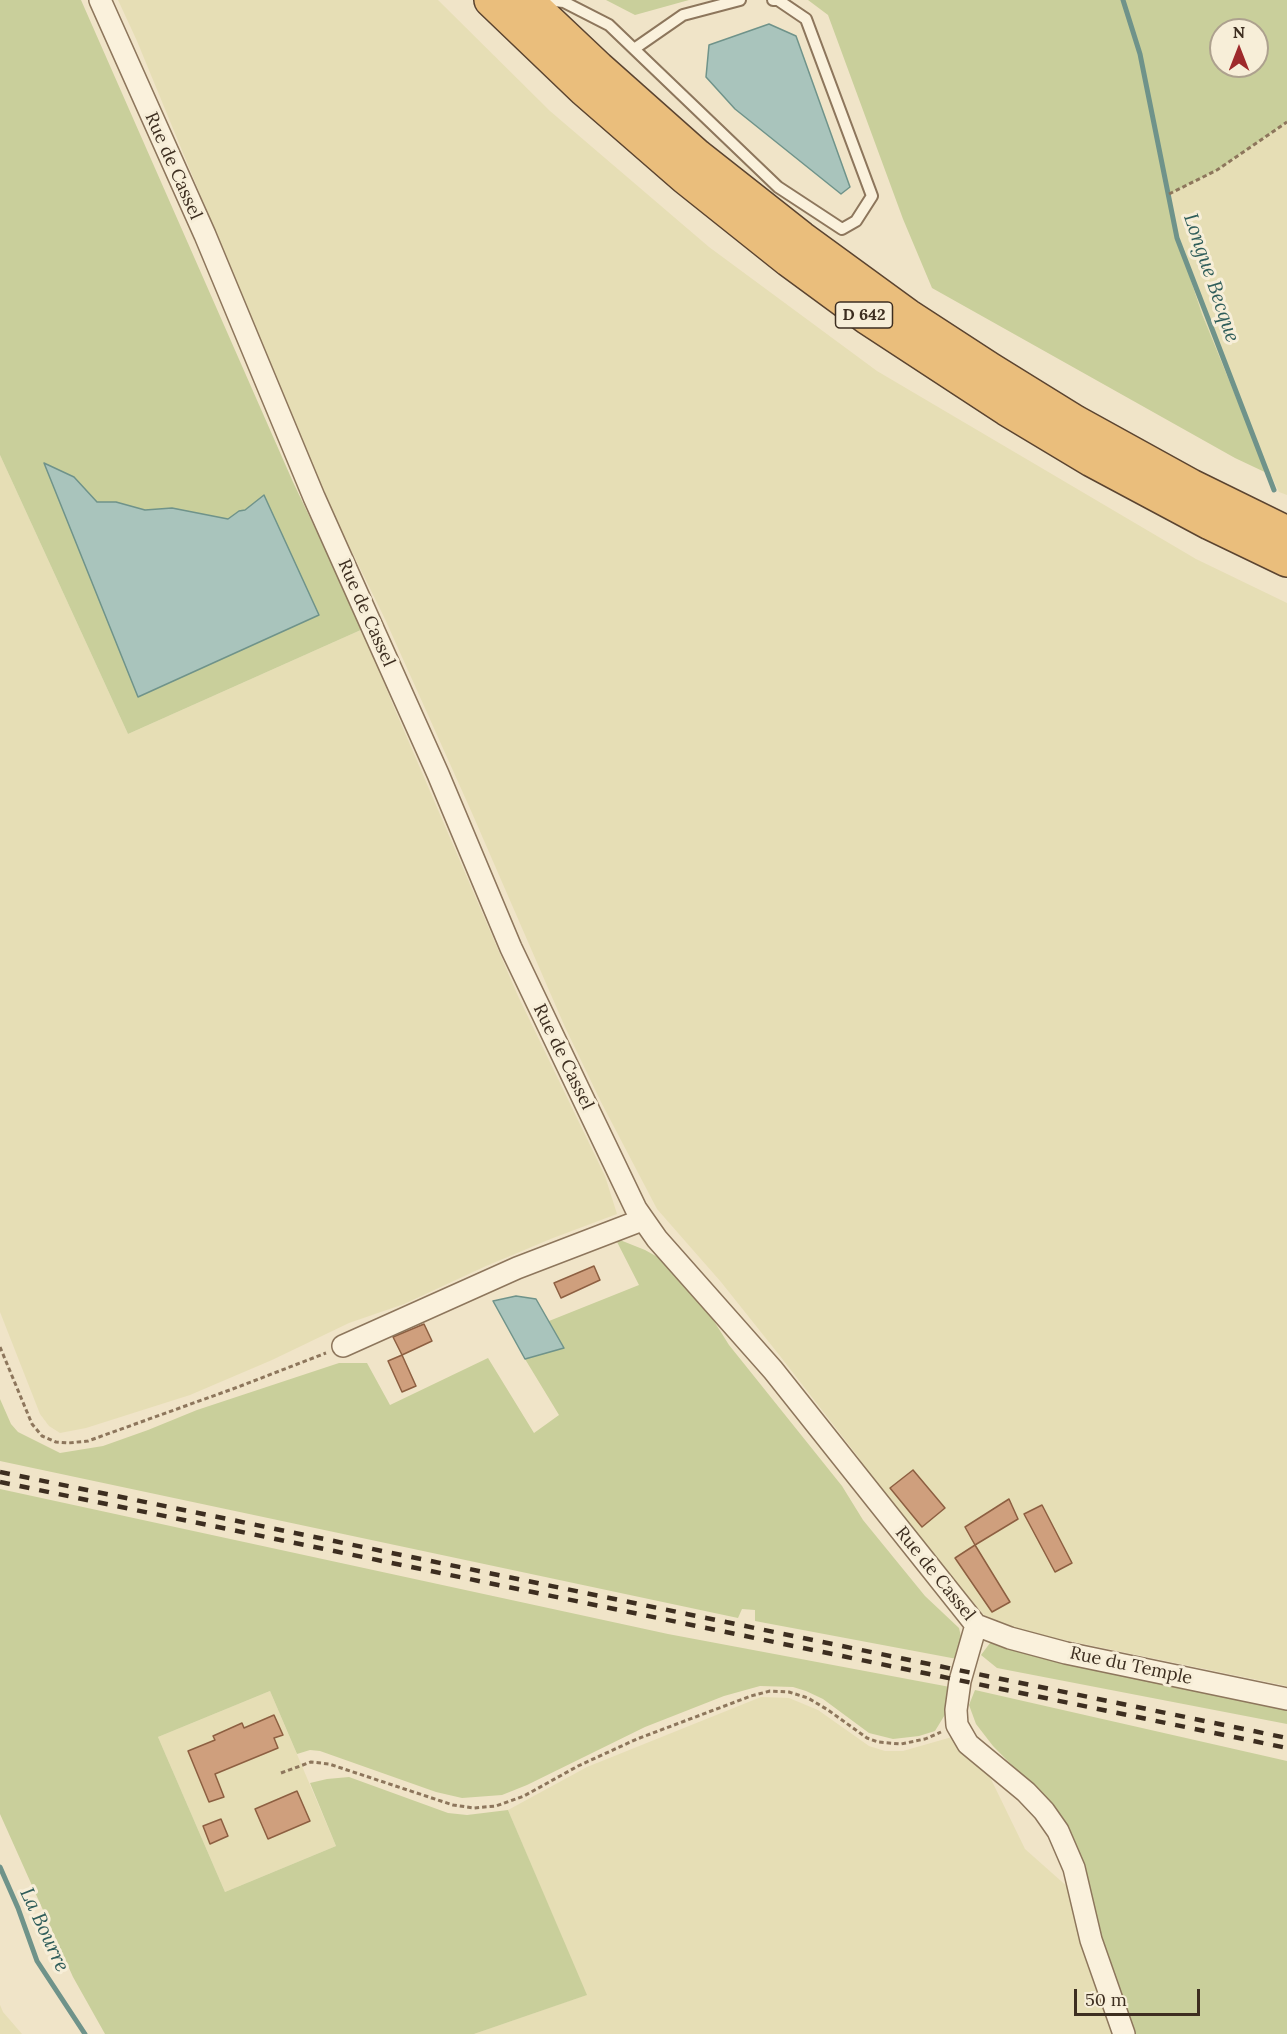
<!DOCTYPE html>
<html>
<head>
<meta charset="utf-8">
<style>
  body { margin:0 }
  #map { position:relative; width:1287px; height:2034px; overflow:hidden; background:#f0e4c8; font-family:Lora,serif }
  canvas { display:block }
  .north { position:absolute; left:1209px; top:18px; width:60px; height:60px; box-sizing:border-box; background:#f7eed8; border:2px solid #ada18e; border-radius:50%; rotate:0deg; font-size:16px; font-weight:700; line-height:24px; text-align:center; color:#3d2e20 }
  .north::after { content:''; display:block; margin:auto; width:21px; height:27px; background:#9e2a2b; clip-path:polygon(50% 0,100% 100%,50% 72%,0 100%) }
  .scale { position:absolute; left:1074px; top:1989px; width:126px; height:27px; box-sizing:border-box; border:3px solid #3d2e20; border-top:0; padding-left:8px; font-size:18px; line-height:21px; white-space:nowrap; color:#3d2e20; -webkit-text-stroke:4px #f7eed8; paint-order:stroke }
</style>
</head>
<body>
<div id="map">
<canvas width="1287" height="2034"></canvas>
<div class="north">N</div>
<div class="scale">50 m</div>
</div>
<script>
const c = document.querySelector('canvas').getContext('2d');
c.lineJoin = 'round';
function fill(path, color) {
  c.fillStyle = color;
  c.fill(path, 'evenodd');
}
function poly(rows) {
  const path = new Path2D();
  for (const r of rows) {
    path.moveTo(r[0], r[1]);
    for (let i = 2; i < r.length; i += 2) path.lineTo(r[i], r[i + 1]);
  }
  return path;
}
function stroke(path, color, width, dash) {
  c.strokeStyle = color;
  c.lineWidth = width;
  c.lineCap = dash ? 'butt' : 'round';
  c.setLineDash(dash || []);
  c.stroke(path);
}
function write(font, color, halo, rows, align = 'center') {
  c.font = font + ' Lora,serif';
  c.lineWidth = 6;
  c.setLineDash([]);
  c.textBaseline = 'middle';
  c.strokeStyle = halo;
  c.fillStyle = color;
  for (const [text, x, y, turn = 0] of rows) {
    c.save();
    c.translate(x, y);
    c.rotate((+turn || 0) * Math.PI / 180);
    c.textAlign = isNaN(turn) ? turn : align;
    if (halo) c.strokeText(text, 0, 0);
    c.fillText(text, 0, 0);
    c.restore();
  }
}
const farmland = poly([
  [118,0,438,0,550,111,709,247,877,371,1196,559,1287,603,1287,1686,1021,1631,984,1615,877,1489,859,1458,780,1356,721,1282,657,1209,601,1102,565,1027,472,813,385,619,323,493,137,41],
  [1287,122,1287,495,1279,492,1249,429,1202,314,1177,238,1169,194,1217,170],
  [0,455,128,734,363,629,393,705,518,996,605,1176,617,1214,553,1238,486,1266,404,1304,349,1323,272,1360,190,1395,86,1428,60,1433,49,1426,40,1414,0,1312],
  [270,1691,336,1846,225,1892,158,1737],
  [761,1697,789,1698,818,1710,869,1746,885,1751,903,1751,952,1737,988,1773,1025,1849,1070,1889,1088,1966,1113,2034,474,2034,586,1995,508,1810,587,1767],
  [0,2005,3,2012,22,2034,0,2034]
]);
const green = poly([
  [0,0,81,0,293,482,363,629,128,734,0,455],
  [606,0,689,0,635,15],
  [808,0,1287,0,1287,122,1217,170,1169,194,1177,238,1202,314,1249,429,1271,475,1235,458,932,288,903,219,828,15],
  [1221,30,1257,30,1257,66,1221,66],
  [615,1238,645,1250,663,1260,702,1302,729,1345,842,1486,863,1520,925,1596,959,1628,962,1641,957,1659,755,1621,755,1610,742,1609,738,1618,0,1461,0,1399,11,1424,18,1432,60,1453,103,1446,148,1430,197,1410,339,1363,367,1363,390,1405,488,1358,534,1433,559,1415,525,1359,563,1348,549,1321,639,1285],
  [0,1489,668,1634,950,1687,949,1708,935,1731,919,1736,893,1739,869,1733,823,1699,806,1691,793,1687,760,1686,724,1696,645,1727,527,1785,502,1795,462,1798,436,1792,320,1751,310,1750,297,1754,270,1691,158,1737,225,1892,336,1846,310,1783,327,1779,349,1777,448,1813,467,1815,508,1810,587,1995,474,2034,105,2034,73,1977,0,1814],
  [1002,1641,1287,1706,1287,1724,997,1668,981,1655,990,1643],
  [975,1690,1287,1761,1287,2034,1133,2034,1048,1802,993,1746,976,1724,969,1705]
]);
const water = poly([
  [769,24,796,36,850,187,841,194,735,109,706,77,709,45,769,24],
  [44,463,74,477,97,502,116,502,145,510,172,508,228,519,239,511,245,510,264,495,319,615,138,697,44,463],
  [516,1296,536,1299,564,1348,525,1359,493,1301,516,1296]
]);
const stream = poly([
  [1123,0,1140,54,1177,238,1274,490],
  [0,1867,18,1908,37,1961,85,2034]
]);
const building = poly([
  [594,1266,600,1280,561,1298,554,1283,594,1266],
  [424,1324,432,1341,402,1355,393,1337,424,1324],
  [402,1355,416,1386,402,1392,388,1361,402,1355],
  [913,1470,945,1508,922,1527,890,1488,913,1470],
  [1009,1499,1018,1519,975,1545,965,1527,1009,1499],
  [1042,1505,1072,1563,1055,1572,1024,1514,1042,1505],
  [975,1545,1010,1602,992,1612,955,1558,975,1545],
  [274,1715,283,1735,274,1738,278,1748,215,1774,224,1797,209,1802,188,1751,215,1740,213,1736,242,1723,244,1728,274,1715],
  [297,1791,310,1821,268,1839,255,1809,297,1791],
  [221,1819,228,1836,210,1844,203,1826,221,1819]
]);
const path = poly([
  [1169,194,1217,170,1287,122],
  [0,1347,32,1424,42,1436,56,1442,68,1443,88,1441,238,1387,326,1353],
  [281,1773,311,1762,329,1764,453,1805,474,1808,496,1806,524,1796,578,1766,637,1739,751,1696,770,1691,789,1692,808,1698,828,1710,867,1738,878,1742,901,1744,925,1739,941,1732]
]);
const service = poly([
  [542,0,564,2,609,25,778,187,842,229,856,221,872,196,806,19,778,0,773,0],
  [634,49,683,15,740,0]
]);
const minor = poly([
  [100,0,205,235,314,497,438,774,511,948,636,1209,657,1239,773,1370,976,1625],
  [343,1346,517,1268,642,1220],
  [976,1625,960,1681,956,1710,957,1725,968,1744,1026,1792,1044,1811,1058,1831,1074,1868,1091,1940,1124,2034],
  [976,1625,1010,1638,1066,1653,1287,1699]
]);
const trunk = poly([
  [491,0,585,90,685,177,789,260,868,318,1007,409,1092,460,1210,523,1287,560],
  [526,0,598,68,697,156,801,238,908,316,991,370,1075,422,1191,486,1287,533]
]);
const rail = poly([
  [0,1472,1287,1738],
  [0,1482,1287,1748]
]);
const shields = [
  [864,315,57]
];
const shieldNames = [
  ["D 642",864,315]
];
const streetNames = [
  ["Rue de Cassel",173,166,66],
  ["Rue de Cassel",366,613,66],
  ["Rue de Cassel",563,1057,64],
  ["Rue de Cassel",935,1574,51],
  ["Rue du Temple",1131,1666,12]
];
const waterNames = [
  ["Longue Becque",1211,278,71],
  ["La Bourre",44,1930,65]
];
fill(farmland, '#e6deb5');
fill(green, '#c9cf9b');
fill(water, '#a9c4bc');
stroke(water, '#6f938a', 1.5);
stroke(stream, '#6f938a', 5);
fill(building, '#cf9f7d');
stroke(building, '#8d5f41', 1.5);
stroke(service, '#8d765c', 14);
stroke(minor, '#8d765c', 24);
stroke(trunk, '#5b4430', 36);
stroke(path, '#8d765c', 3, [4.5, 3]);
stroke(service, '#faf1dc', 10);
stroke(minor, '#faf1dc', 21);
stroke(trunk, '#eabe7c', 33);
stroke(rail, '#3d2e20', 4.5, [10, 10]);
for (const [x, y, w] of shields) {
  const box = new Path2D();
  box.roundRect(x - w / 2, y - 13, w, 26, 4.5);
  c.fillStyle = '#f7eed8';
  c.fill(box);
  stroke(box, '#3d2e20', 1.5);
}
write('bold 16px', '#3d2e20', null, shieldNames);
write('18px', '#3d2e20', '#f7eed8', streetNames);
write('italic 20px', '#2f5d5a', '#f7eed8', waterNames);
</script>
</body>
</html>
